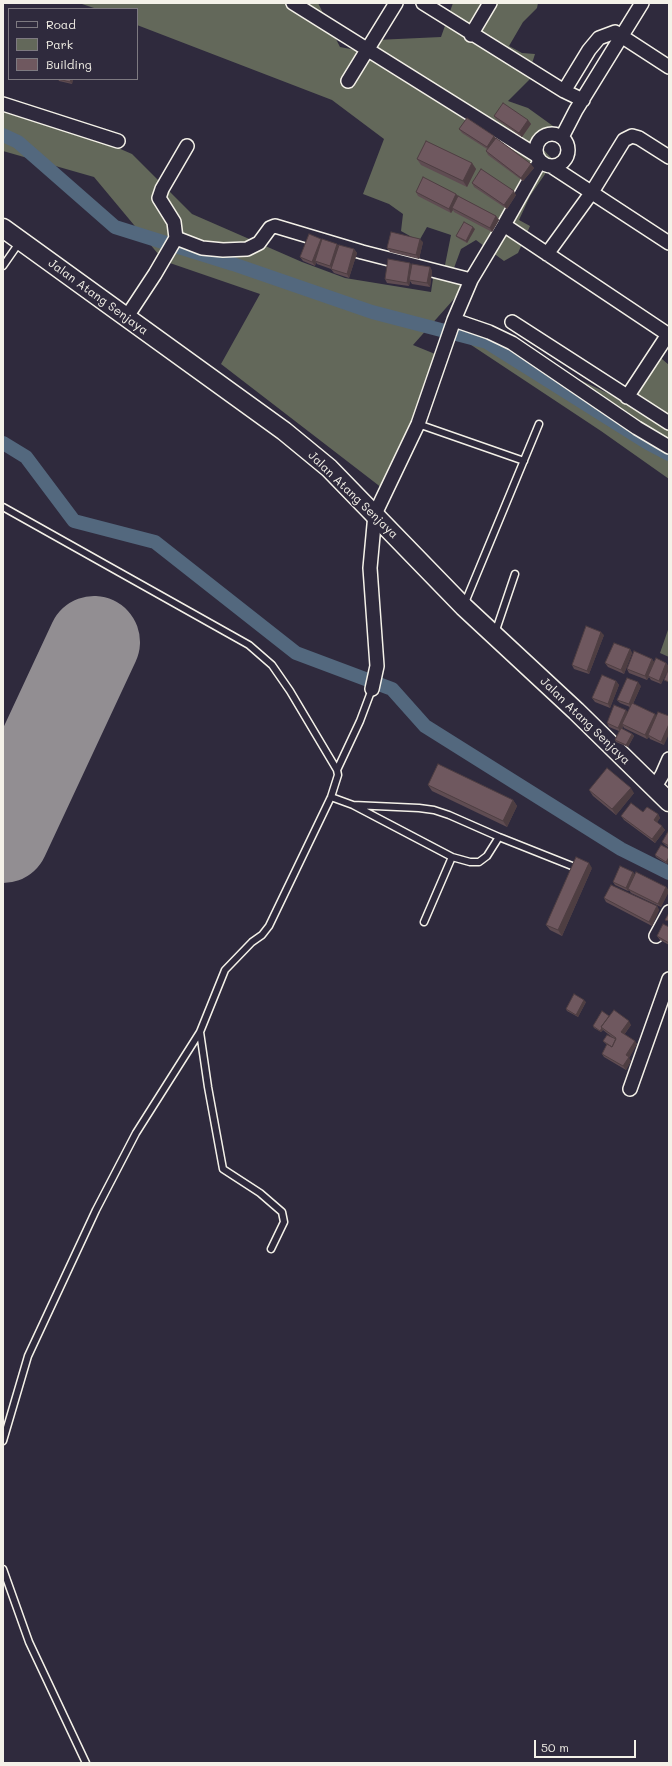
<!DOCTYPE html>
<html>
<head>
<meta charset="utf-8">
<style>
  body { margin:0 }
  #map { position:relative; width:672px; height:1766px; overflow:hidden; background:#2f2a3d; font-family:Mali,sans-serif }
  canvas { display:block }
  .frame { position:absolute; inset:0; border:4px solid #f4f1e8; pointer-events:none }
  .legend { position:absolute; left:8px; top:8px; width:130px; height:72px; box-sizing:border-box; background:#2f2a3d; border:1px solid #7e7a81; margin:0; padding:5px 7px; list-style:none; font-size:12px; color:#f4f1e8 }
  .legend li { display:flex; align-items:center; gap:8px; height:20px }
  .legend b { width:20px; border:1px solid #7e7a81 }
  .scale { position:absolute; left:534px; top:1740px; width:102px; height:18px; box-sizing:border-box; border:2px solid #f4f1e8; border-top:0; padding-left:5px; font-size:12px; line-height:14px; white-space:nowrap; color:#f4f1e8; -webkit-text-stroke:3px #2f2a3d; paint-order:stroke }
</style>
</head>
<body>
<div id="map">
<canvas width="672" height="1766"></canvas>
<div class="frame"></div>
<ul class="legend">
<li><b style="height:5px;background:#2f2a3d"></b>Road</li>
<li><b style="height:11px;background:#63685a"></b>Park</li>
<li><b style="height:11px;background:#6f585f"></b>Building</li>
</ul>
<div class="scale">50 m</div>
</div>
<script>
const c = document.querySelector('canvas').getContext('2d');
c.lineJoin = 'round';
function fill(path, color) {
  c.fillStyle = color;
  c.fill(path, 'evenodd');
}
function poly(rows) {
  const path = new Path2D();
  for (const r of rows) {
    if (r.length === 3) {
      path.moveTo(r[0] + r[2], r[1]);
      path.arc(r[0], r[1], r[2], 0, 2 * Math.PI);
      continue;
    }
    path.moveTo(r[0], r[1]);
    for (let i = 2; i < r.length; i += 2) path.lineTo(r[i], r[i + 1]);
  }
  return path;
}
function stroke(path, color, width, dash) {
  c.strokeStyle = color;
  c.lineWidth = width;
  c.lineCap = dash ? 'butt' : 'round';
  c.setLineDash(dash || []);
  c.stroke(path);
}
function write(font, color, halo, rows, align = 'center') {
  c.font = font + ' Mali,sans-serif';
  c.lineWidth = 3;
  c.setLineDash([]);
  c.textBaseline = 'middle';
  c.strokeStyle = halo;
  c.fillStyle = color;
  for (const [text, x, y, turn = 0] of rows) {
    c.save();
    c.translate(x, y);
    c.rotate((+turn || 0) * Math.PI / 180);
    c.textAlign = isNaN(turn) ? turn : align;
    if (halo) c.strokeText(text, 0, 0);
    c.fillText(text, 0, 0);
    c.restore();
  }
}
const green = poly([
  [79,3,318,3,340,47,377,54,376,40,441,37,453,3,538,3,537,8,523,22,509,46,522,53,535,54,529,73,530,79,508,101,528,108,553,126,541,147,554,161,530,196,519,220,530,226,518,253,504,261,476,240,461,249,454,268,462,290,413,345,440,356,382,488,221,364,260,294,164,261,94,177,3,151,3,98,132,154,192,214,302,262,345,278,431,292,434,272,444,270,451,235,427,227,419,241,401,231,403,214,389,204,363,194,384,139,332,100,137,25,137,9,97,9],
  [450,331,484,334,626,402,655,353,669,365,669,479,601,431],
  [669,627,669,657,660,653]
]);
const canal = poly([
  [3,135,18,142,115,227,233,264,372,312,487,342,648,443,669,454],
  [3,443,26,457,74,521,155,542,296,653,392,689,425,726,621,849,669,873]
]);
const runway = poly([
  [3,837,94,642]
]);
const service = poly([
  [3,266,19,243],
  [418,424,524,461],
  [3,507,249,645,272,665,290,691,337,770,338,775,331,797,269,926,262,935,252,942,225,970,200,1032,136,1133,96,1210,28,1356,3,1441],
  [464,605,539,424],
  [495,633,515,574],
  [337,770,360,721,372,689],
  [331,797,353,805,452,857,470,862,479,862,487,856,499,837],
  [353,805,419,808,434,810,449,815,499,837,577,868],
  [424,922,452,857],
  [200,1032,208,1087,223,1169,260,1193,282,1212,284,1222,271,1249],
  [3,1569,29,1642,86,1763]
]);
const minor = poly([
  [293,3,536,155],
  [423,3,564,91,583,100],
  [471,35,490,3],
  [348,81,396,3],
  [564,91,589,50,599,38,615,32,669,67],
  [3,104,118,141],
  [552,150,16],
  [562,137,576,110,642,3],
  [551,166,669,243],
  [504,225,669,335],
  [176,238,202,248,223,250,247,249,259,243,270,228,275,226,362,252,471,280],
  [547,254,592,192,624,140,632,136,639,138,669,157],
  [126,318,155,274,176,238,174,222,159,198,162,189,187,146],
  [454,320,489,332,512,343,637,428,669,447],
  [512,322,669,423],
  [627,397,669,333],
  [372,689,377,666,370,568,375,514,418,424,454,320,471,280,504,225,540,161],
  [654,788,662,775,669,759],
  [656,936,669,912],
  [630,1089,669,979]
]);
const secondary = poly([
  [3,228,284,431,329,468,464,607,576,711,669,802]
]);
const wall = poly([
  [58,79,73,79,72,84,59,81],
  [494,116,528,120,531,124,522,137,496,119],
  [459,129,494,136,496,138,534,168,523,181,488,155,486,151,487,149,462,133],
  [417,159,472,163,476,169,467,187,421,165],
  [472,183,516,195,507,209,474,187],
  [416,192,456,194,458,196,496,216,499,220,492,232,454,212,453,210,451,213,418,196],
  [475,229,467,243,458,238,456,236],
  [322,240,338,245,354,249,357,253,349,278,334,273,331,269,317,264,316,262,315,266,303,261,300,257],
  [423,242,419,259,390,252,387,248],
  [412,265,430,267,432,271,430,287,412,284,410,281,409,286,387,283,385,279],
  [604,635,589,674,574,669,572,665],
  [630,649,632,653,624,674,608,667,605,663],
  [652,659,654,662,666,663,669,667,661,684,651,680,649,677,647,680,629,673,627,669],
  [616,681,619,685,610,708,595,702,592,698],
  [641,686,633,704,655,714,664,745,650,739,649,737,647,739,624,728,623,726,622,729,632,734,634,736,628,747,616,742,615,740,619,731,609,727,607,723,628,712,630,707,620,703,617,700],
  [428,785,513,800,517,806,507,827,432,791],
  [589,790,634,793,616,815,593,796],
  [643,812,658,814,660,818,657,822,665,830,655,843,624,820,621,816],
  [669,830,669,848,665,845,662,842],
  [669,849,669,862,669,861,667,864,656,857,655,855],
  [592,868,562,936,550,930,546,925],
  [633,872,635,875,666,887,669,891,661,907,631,893,629,890,628,891,615,885,613,882],
  [604,898,657,906,659,910,652,926,606,902],
  [669,927,669,945,660,940,657,936],
  [586,1002,578,1017,567,1011,566,1009],
  [609,1016,631,1025,624,1035,637,1044,629,1058,631,1061,626,1070,604,1057,602,1054,607,1045,603,1041,613,1038,603,1030,601,1032,594,1028,593,1026]
]);
const shadedWall = poly([
  [71,79,73,79,72,84,70,82],
  [528,120,531,124,522,137,519,133],
  [494,136,496,140,489,150,487,147],
  [472,163,476,169,467,187,463,181],
  [531,164,534,168,523,181,521,178],
  [514,191,516,195,507,209,504,205],
  [456,194,459,197,452,208,453,210,451,213,449,209],
  [496,216,499,220,492,232,490,228],
  [473,227,475,229,467,243,466,241],
  [321,239,324,243,315,261,316,262,315,266,312,262],
  [420,239,423,242,419,259,416,255],
  [337,244,340,248,332,269,330,266],
  [354,249,357,253,349,278,347,274],
  [410,263,413,267,409,280,410,281,409,286,407,283],
  [430,267,432,271,430,287,427,283],
  [601,632,604,635,589,674,587,671],
  [630,649,632,653,624,674,621,670],
  [652,659,654,662,647,680,645,676],
  [666,663,669,667,661,684,659,681],
  [616,681,619,685,610,708,608,704],
  [638,682,641,686,631,708,629,704],
  [626,710,629,714,622,724,623,726,621,732,618,728],
  [655,714,658,718,648,735,649,737,647,739,645,735],
  [669,724,669,734,664,745,661,742],
  [632,734,634,736,628,747,626,745],
  [631,788,634,793,616,815,612,809],
  [513,800,517,806,507,827,503,821],
  [658,814,660,818,656,824,654,820],
  [662,826,665,830,655,843,652,839],
  [669,857,669,861,667,864,666,862],
  [589,863,592,868,562,936,558,930],
  [633,872,636,876,628,889,629,890,628,891,626,888],
  [666,887,669,891,661,907,658,904],
  [657,906,659,910,652,926,649,922],
  [584,1000,586,1002,578,1017,576,1015],
  [629,1021,631,1025,623,1036,621,1032],
  [602,1028,603,1030,601,1032,600,1031],
  [635,1041,637,1044,629,1058,631,1061,626,1070,623,1066,626,1055]
]);
const building = poly([
  [58,79,71,79,70,82,58,79],
  [503,103,528,120,519,133,494,116,503,103],
  [467,118,494,136,487,147,459,129,467,118],
  [496,138,531,164,521,178,486,151,496,138],
  [426,141,472,163,463,181,417,159,426,141],
  [481,169,514,191,504,205,472,183,481,169],
  [423,177,456,194,449,209,416,192,423,177],
  [458,196,496,216,490,228,452,208,458,196],
  [464,222,473,227,466,241,456,236,464,222],
  [391,232,420,239,416,255,387,248,391,232],
  [309,234,321,239,312,262,300,257,309,234],
  [322,239,337,244,330,266,315,261,322,239],
  [339,245,354,249,347,274,331,269,339,245],
  [388,259,410,263,407,283,385,279,388,259],
  [412,264,430,267,427,283,409,280,412,264],
  [586,626,601,632,587,671,572,665,586,626],
  [614,643,630,649,621,670,605,663,614,643],
  [634,651,652,659,645,676,627,669,634,651],
  [656,658,666,663,659,681,648,676,656,658],
  [669,668,669,682,664,680,669,668],
  [602,675,616,681,608,704,592,698,602,675],
  [627,678,638,682,629,704,617,700,627,678],
  [632,703,655,714,645,735,622,724,632,703],
  [614,705,626,710,618,728,607,723,614,705],
  [658,712,669,716,669,724,661,742,648,735,658,712],
  [621,728,632,734,626,745,615,740,621,728],
  [438,764,513,800,503,821,428,785,438,764],
  [607,768,631,788,612,809,589,790,607,768],
  [631,803,643,812,647,807,658,814,654,820,662,826,652,839,621,816,631,803],
  [669,830,669,846,662,842,669,830],
  [661,845,669,849,669,857,666,862,655,855,661,845],
  [576,857,589,863,558,930,546,925,576,857],
  [620,866,633,872,626,888,613,882,620,866],
  [636,872,666,887,658,904,628,889,636,872],
  [611,885,657,906,649,922,604,898,611,885],
  [669,913,669,921,665,920,669,913],
  [663,924,669,927,669,943,657,936,663,924],
  [574,994,584,1000,576,1015,566,1009,574,994],
  [614,1010,629,1021,621,1032,635,1041,626,1055,629,1057,623,1066,602,1054,607,1044,612,1047,616,1038,601,1027,614,1010],
  [602,1011,609,1016,601,1027,602,1028,600,1031,593,1026,602,1011],
  [607,1035,616,1039,612,1047,603,1041,607,1035]
]);
const streetNames = [
  ["Jalan Atang Senjaya",98,297,36],
  ["Jalan Atang Senjaya",353,495,44],
  ["Jalan Atang Senjaya",585,721,44]
];
fill(green, '#63685a');
stroke(canal, '#53687e', 14);
stroke(runway, '#928e92', 92);
stroke(service, '#f4f1e8', 9);
stroke(minor, '#f4f1e8', 16);
stroke(secondary, '#f4f1e8', 21);
stroke(service, '#2f2a3d', 6);
stroke(minor, '#2f2a3d', 13);
stroke(secondary, '#2f2a3d', 18);
fill(wall, '#5f4c52');
fill(shadedWall, '#4e3e42');
fill(building, '#6f585f');
stroke(building, '#4e3e42', 1);
write('12px', '#f4f1e8', '#2f2a3d', streetNames);
</script>
</body>
</html>
